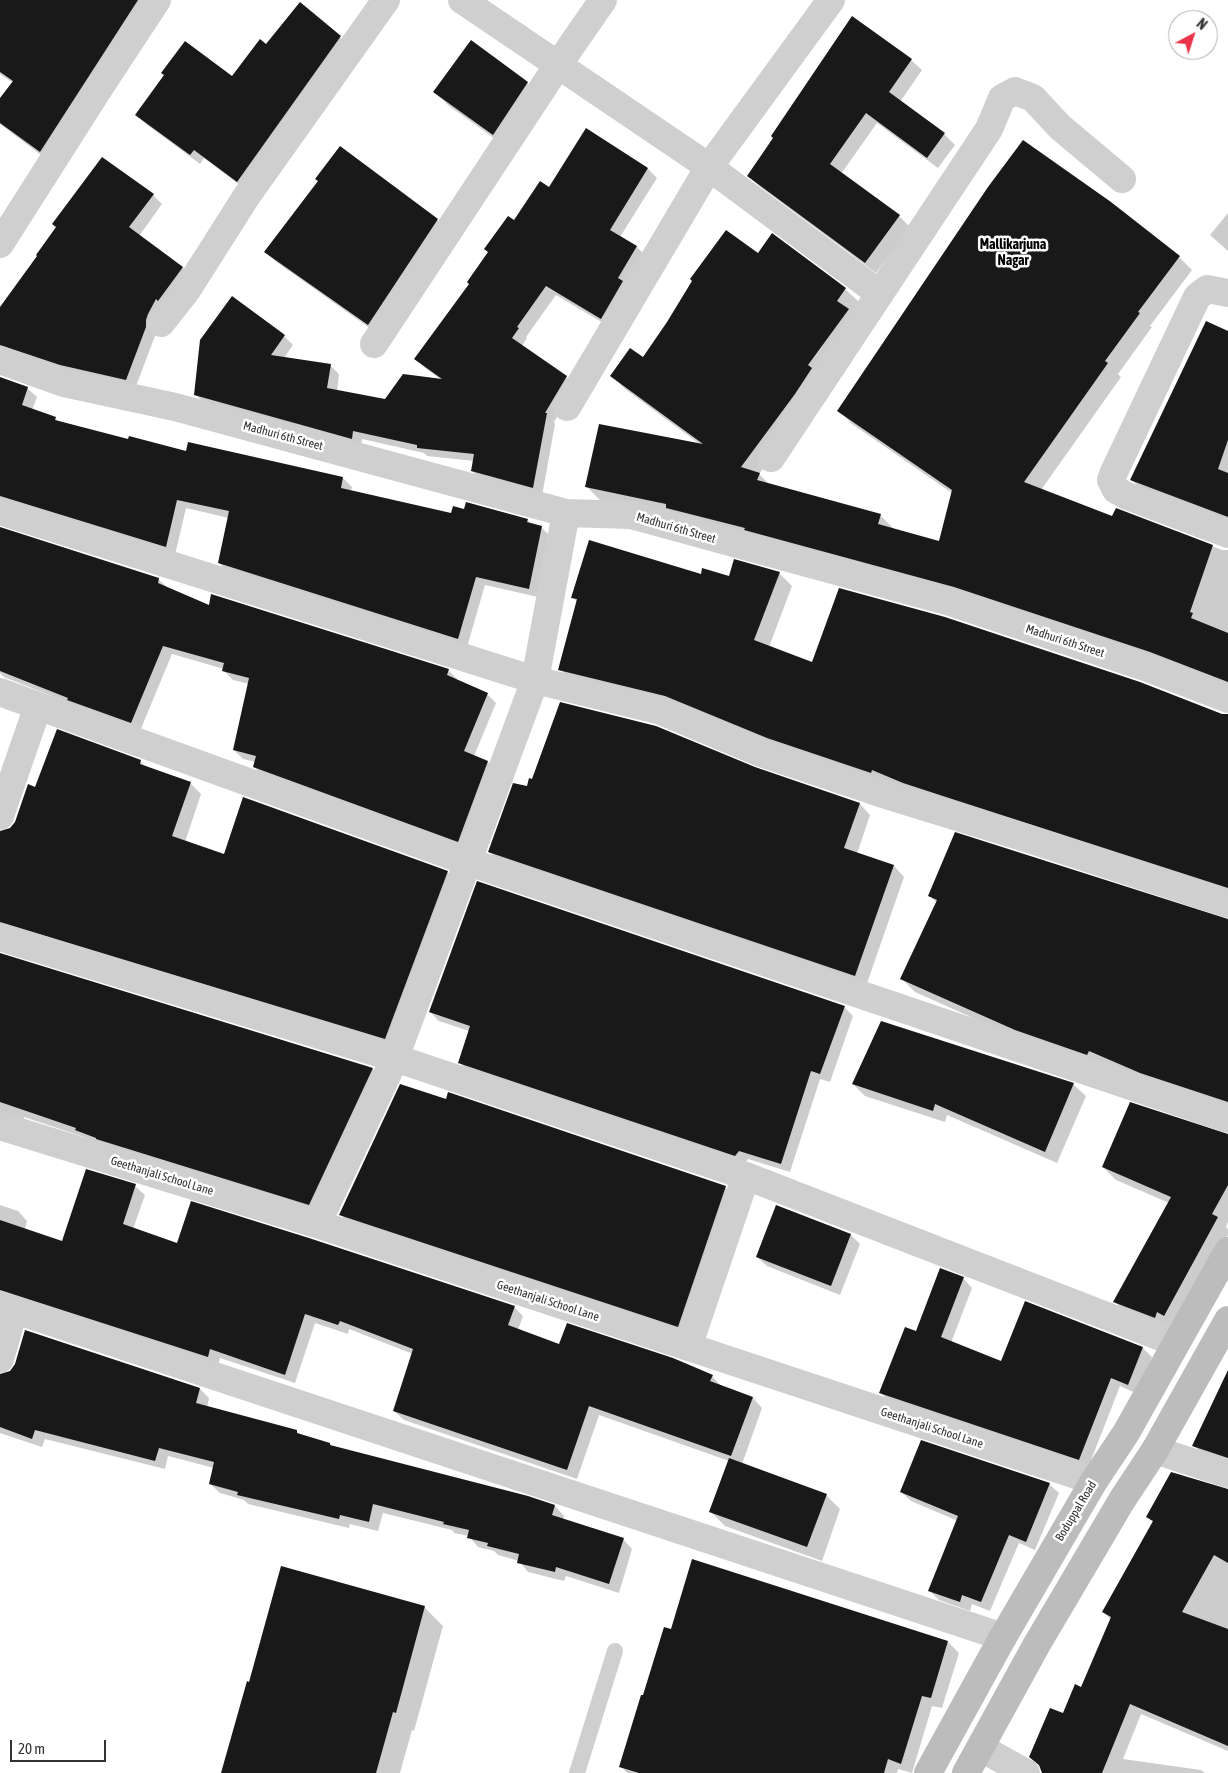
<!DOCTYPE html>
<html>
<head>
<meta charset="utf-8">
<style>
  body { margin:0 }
  #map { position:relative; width:1228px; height:1773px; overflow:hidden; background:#fff; font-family:"Asap Condensed",sans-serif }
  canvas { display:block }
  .north { position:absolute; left:1168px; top:10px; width:50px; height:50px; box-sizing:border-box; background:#fff; border:1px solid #adadad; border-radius:50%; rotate:40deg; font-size:14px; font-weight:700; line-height:20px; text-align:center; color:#323232 }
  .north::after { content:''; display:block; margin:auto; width:18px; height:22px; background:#e93449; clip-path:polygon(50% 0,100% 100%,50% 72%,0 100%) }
  .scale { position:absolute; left:10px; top:1740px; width:96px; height:22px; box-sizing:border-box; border:2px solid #323232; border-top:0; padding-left:6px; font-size:15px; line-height:18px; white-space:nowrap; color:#323232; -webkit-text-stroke:4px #fff; paint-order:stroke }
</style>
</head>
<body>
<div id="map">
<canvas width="1228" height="1773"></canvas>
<div class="north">N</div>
<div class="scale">20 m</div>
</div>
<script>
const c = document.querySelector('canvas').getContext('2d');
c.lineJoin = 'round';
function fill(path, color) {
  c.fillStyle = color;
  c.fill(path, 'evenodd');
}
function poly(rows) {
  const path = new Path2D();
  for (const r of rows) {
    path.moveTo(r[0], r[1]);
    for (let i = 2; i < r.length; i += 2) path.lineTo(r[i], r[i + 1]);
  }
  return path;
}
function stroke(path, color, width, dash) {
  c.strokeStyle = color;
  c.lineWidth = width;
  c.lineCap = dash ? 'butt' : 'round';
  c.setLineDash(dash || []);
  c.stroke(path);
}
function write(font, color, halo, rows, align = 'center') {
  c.font = font + ' "Asap Condensed",sans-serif';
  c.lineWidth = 5;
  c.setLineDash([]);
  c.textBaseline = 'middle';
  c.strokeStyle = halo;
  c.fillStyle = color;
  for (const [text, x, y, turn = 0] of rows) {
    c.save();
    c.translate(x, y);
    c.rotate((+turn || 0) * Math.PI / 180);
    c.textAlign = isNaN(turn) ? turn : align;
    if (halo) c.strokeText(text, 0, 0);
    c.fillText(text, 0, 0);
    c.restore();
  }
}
const shadow = poly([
  [0,0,164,0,54,165,0,124,0,101,13,83,0,74],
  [300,4,350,46,248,191,204,158,200,164,146,124,137,115,166,76,233,78,266,45],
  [911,60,922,70,900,102,944,134,955,145,938,168,877,123,841,174,899,216,910,227,876,273,759,186,749,176],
  [527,83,542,97,508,148,449,106,435,92],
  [586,130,648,169,657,178,620,237,637,247,646,256,610,327,556,295,526,337,527,338,522,346,566,377,576,386,554,422,555,424,542,496,482,480,472,471,474,461,427,456,424,453,362,439,361,447,205,404,196,395,284,336,293,345,284,358,330,365,339,374,337,391,385,401,443,381,425,368,416,359,514,222,549,189],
  [319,182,437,220,447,229,378,334,275,261,265,251],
  [153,195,162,204,139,236,183,268,192,277,154,330,155,336,135,389,0,357,0,309],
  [1228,213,1228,251,1210,235],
  [772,235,845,289,859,302,808,407,759,474,769,484,880,515,893,528,893,530,940,542,952,493,852,424,839,411,1179,257,1192,270,1150,326,1152,327,1118,374,1121,377,1041,490,1113,518,1117,510,1222,550,1228,550,1228,689,675,516,600,500,587,487,701,445,625,389,612,376,643,359,758,255],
  [1228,332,1228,525,1144,493,1131,479],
  [0,378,27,388,37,397,32,410,55,418,59,422,129,441,187,453,343,478,352,487,351,491,452,514,527,520,532,524,541,527,550,536,538,597,485,585,467,647,228,572,219,563,229,518,186,508,175,555,0,508],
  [0,529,158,579,168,588,210,607,448,670,457,679,457,681,487,694,496,703,474,756,488,762,497,771,468,850,263,776,254,767,256,762,243,759,234,750,249,684,233,680,224,671,224,669,172,654,140,731,4,677,0,673],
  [779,573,792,586,769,647,812,663,1228,715,1228,896,573,682,560,669,578,602,573,598,701,575,730,578],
  [140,761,147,768,190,783,201,794,185,842,224,856,447,872,458,883,397,1049,0,937,0,832,11,828,36,789],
  [528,788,860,804,870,815,857,854,894,866,904,877,866,986,500,862,489,852],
  [929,895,1228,920,1228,1110,1029,1043,915,992,902,979,937,903],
  [0,955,373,1069,384,1080,320,1215,88,1141,84,1137,24,1117,22,1124,0,1118],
  [844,1007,853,1016,830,1082,820,1079,790,1172,748,1159,745,1164,469,1072,459,1062,469,1031,439,1021,430,1012],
  [882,1023,1074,1085,1086,1096,1057,1163,947,1115,945,1122,865,1096,853,1084],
  [1228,1135,1228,1222,1226,1227,1228,1229,1228,1235,1177,1329,1170,1325,1168,1330,1128,1315,1115,1302,1169,1203,1116,1180,1103,1167],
  [135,1186,145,1195,133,1229,177,1245,514,1307,523,1316,518,1330,560,1346,712,1376,721,1386,753,1398,762,1408,742,1464,826,1495,840,1509,822,1561,725,1526,711,1512,729,1461,599,1415,577,1479,404,1420,394,1411,413,1354,349,1329,348,1334,315,1323,295,1383,220,1358,218,1366,0,1302,0,1205,18,1211,27,1221,25,1229,63,1243],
  [725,1187,735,1197,688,1336,350,1224,340,1214],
  [851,1235,860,1244,840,1295,767,1266,757,1257],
  [963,1278,972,1288,951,1343,1002,1363,1025,1303,1143,1348,1152,1357,1138,1394,1120,1386,1088,1468,890,1402,881,1393,916,1332],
  [1228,1373,1228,1464,1205,1456,1194,1446],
  [0,1375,200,1389,209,1398,207,1408,297,1432,301,1436,330,1444,333,1447,527,1497,555,1506,564,1516,563,1520,623,1539,632,1549,619,1593,566,1576,564,1581,528,1572,519,1561,498,1555,494,1551,478,1547,469,1536,454,1533,452,1530,383,1513,378,1531,350,1524,349,1528,248,1504,244,1500,220,1493,210,1484,214,1468,168,1456,165,1469,45,1439,42,1447,0,1433],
  [1049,1484,1059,1493,1035,1550,1019,1543,990,1611,972,1604,970,1611,939,1600,929,1590,958,1521,911,1501,901,1492],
  [1228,1490,1228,1751,1141,1714,1123,1759,1201,1770,1205,1773,1043,1773,1041,1768,1030,1756,1063,1715,1082,1689,1111,1620,1104,1612,1154,1523,1147,1517],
  [693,1561,948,1642,959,1653,942,1708,932,1706,912,1773,898,1769,897,1773,627,1773,621,1766,644,1697,672,1631],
  [424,1607,443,1626,414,1731,412,1730,400,1773,223,1773]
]);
const building = poly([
  [0,0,138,0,40,152,0,123,0,98,13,81,0,72],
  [300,2,341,36,237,182,194,150,190,155,135,115,164,75,161,73,185,41,232,76,260,39,266,44],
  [852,16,912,59,889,92,945,133,927,158,866,113,830,164,900,215,865,263,747,176,773,138,771,136],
  [471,40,528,82,493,135,433,92],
  [586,128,648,168,610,230,637,246,618,278,623,281,601,319,546,286,517,327,519,328,512,338,567,376,545,413,547,413,533,488,471,471,474,454,417,448,417,445,353,431,352,439,194,395,200,340,232,296,285,335,271,355,331,364,327,388,385,399,403,374,442,379,414,359,469,284,467,282,488,252,484,249,508,216,514,220,540,181,549,187],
  [1023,140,1111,202,1180,256,1138,312,1140,313,1105,361,1108,363,1024,482,1112,516,1116,508,1213,545,1190,612,1193,613,1191,618,1228,633,1228,682,1150,652,954,587,744,530,745,528,666,508,666,504,585,487,599,424,703,444,610,376,630,348,643,357,667,322,692,281,690,279,726,230,758,253,772,233,846,288,837,301,849,309,808,365,812,368,795,394,741,467,760,473,757,480,881,514,878,524,939,541,952,490,837,411,988,187],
  [340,146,438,219,368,325,264,252,318,181,315,179],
  [102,157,154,194,129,227,183,267,158,301,156,299,148,314,146,320,146,327,126,380,60,365,0,345,0,307,37,256,36,255,56,227,52,224],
  [1206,321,1228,331,1228,440,1218,469,1228,473,1228,517,1130,480],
  [0,377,28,387,22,405,56,417,55,420,128,439,129,436,186,451,188,442,343,477,341,488,451,513,453,506,464,509,466,502,528,519,527,522,542,526,529,589,476,577,458,639,218,563,229,511,177,500,166,547,0,496],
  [0,527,159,578,158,583,209,605,211,594,449,669,447,675,488,693,464,751,488,761,458,842,253,767,256,756,233,750,249,678,222,671,224,663,163,646,131,723,67,700,68,698,0,671],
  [589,540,701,574,702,568,729,576,734,559,780,572,754,640,812,662,839,588,945,617,1140,682,1222,714,1228,714,1228,888,949,798,903,783,872,770,871,773,767,738,665,696,558,670,577,599,571,598],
  [560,702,656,726,755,767,860,803,844,848,894,865,855,976,488,852,513,783,527,786,529,778,532,779],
  [57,729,141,760,140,764,191,782,172,836,224,854,243,797,448,871,385,1039,0,922,0,831,10,828,15,822,28,784,35,787],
  [955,832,1228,919,1228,1102,1140,1073,1089,1051,1087,1055,1015,1030,900,979,937,900,928,896],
  [477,881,845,1006,820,1074,811,1071,781,1164,739,1151,735,1156,458,1063,470,1026,429,1012],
  [0,953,373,1068,309,1205,96,1139,96,1138,75,1130,76,1128,0,1102],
  [881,1021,1074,1083,1045,1152,935,1104,933,1111,852,1084],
  [400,1084,446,1099,448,1092,726,1186,678,1327,339,1215],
  [1130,1102,1228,1134,1228,1185,1212,1214,1218,1217,1164,1316,1157,1312,1155,1318,1113,1302,1171,1197,1102,1167],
  [86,1169,136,1184,123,1224,177,1243,191,1201,312,1239,515,1306,508,1325,559,1344,567,1323,673,1358,713,1375,710,1381,753,1397,731,1456,589,1406,567,1470,393,1411,413,1349,340,1321,338,1325,305,1314,285,1375,210,1349,208,1357,0,1290,0,1220,62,1241],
  [776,1205,851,1234,831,1286,756,1257],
  [940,1268,964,1277,941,1337,1001,1361,1025,1301,1143,1347,1128,1385,1111,1378,1079,1460,879,1393,905,1327,916,1331],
  [25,1330,200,1388,196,1403,297,1430,297,1433,330,1443,330,1445,528,1496,555,1505,552,1515,624,1538,609,1584,556,1567,555,1572,517,1563,519,1554,487,1546,488,1543,467,1538,469,1530,443,1524,444,1522,373,1504,369,1522,340,1515,339,1519,237,1495,238,1492,209,1484,214,1462,159,1448,155,1461,35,1430,32,1439,0,1427,0,1374,10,1371,15,1364],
  [1228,1370,1228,1458,1192,1446],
  [921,1440,1050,1483,1026,1542,1009,1535,981,1602,962,1595,960,1602,928,1591,958,1516,900,1492],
  [729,1458,827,1494,807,1547,709,1512],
  [1171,1472,1228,1489,1228,1563,1214,1555,1182,1612,1228,1629,1228,1746,1130,1704,1102,1773,1042,1773,1039,1765,1029,1757,1050,1708,1063,1713,1075,1684,1081,1687,1111,1617,1102,1612,1153,1521,1146,1517],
  [692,1559,948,1641,931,1698,922,1696,901,1764,888,1759,884,1773,639,1773,619,1767,641,1695,643,1695,664,1627,671,1629],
  [281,1566,425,1606,396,1713,393,1712,376,1773,221,1773,247,1681,249,1682]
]);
const lane = poly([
  [577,1773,615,1651]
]);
const street = poly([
  [462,0,709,167,880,294],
  [0,244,98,90,157,0],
  [1228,293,1207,289,1197,297,1114,472,1111,480,1116,490,1127,496,1228,534],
  [161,323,187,290,246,197,386,0],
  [374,344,558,65,603,0],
  [0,360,64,383,175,407,566,513,631,515,950,602,1145,667,1228,699],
  [567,407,709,167,831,0],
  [771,458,989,129,1002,98,1015,91,1033,98,1060,127,1122,179],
  [0,511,535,680,661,711,761,753,880,793,1026,838,1228,904],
  [0,692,38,706,0,816],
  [38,706,469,862,1228,1119],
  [0,937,395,1058,746,1176,1176,1343],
  [0,1126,317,1224,1094,1481],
  [317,1224,395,1058,535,680,566,513],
  [0,1305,1003,1637],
  [688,1347,746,1176],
  [0,1359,14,1310],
  [1155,1450,1228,1474],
  [981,1748,1026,1773]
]);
const secondary = poly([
  [928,1773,1003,1637,1094,1481,1126,1433,1228,1251],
  [966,1773,1037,1644,1122,1500,1155,1450,1228,1320]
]);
const streetNames = [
  ["Madhuri 6th Street",283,436,15],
  ["Madhuri 6th Street",676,528,16],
  ["Madhuri 6th Street",1065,641,18],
  ["Geethanjali School Lane",162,1176,17],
  ["Geethanjali School Lane",548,1301,18],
  ["Geethanjali School Lane",932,1428,18],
  ["Boduppal Road",1076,1511,-59]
];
const neighbourhoodNames = [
  ["Mallikarjuna",1013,245],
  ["Nagar",1013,261]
];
fill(shadow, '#0003');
fill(building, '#191919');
stroke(lane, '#cfcfcf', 16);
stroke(street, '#cfcfcf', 28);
stroke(secondary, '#bcbcbc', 28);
write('12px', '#323232', '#fff', streetNames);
write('bold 14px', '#000', '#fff', neighbourhoodNames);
</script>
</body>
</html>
